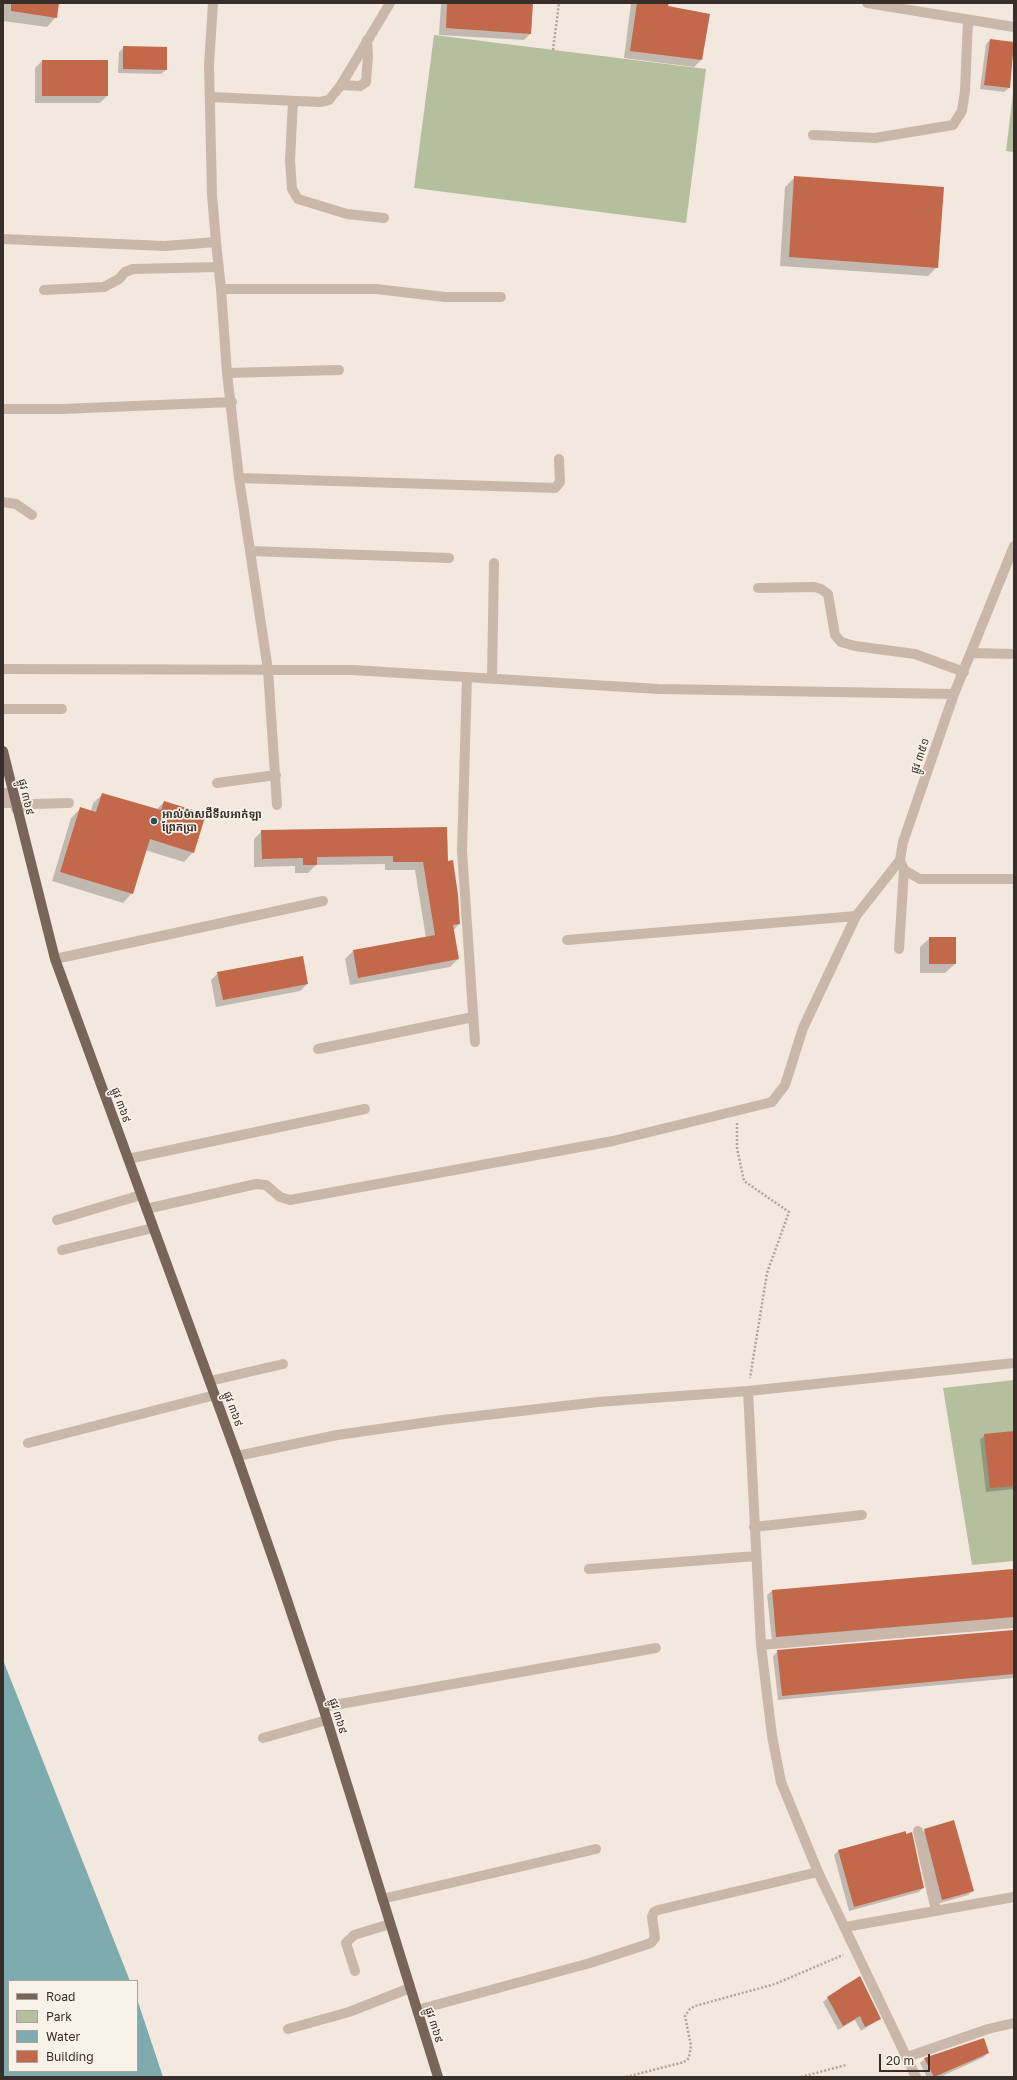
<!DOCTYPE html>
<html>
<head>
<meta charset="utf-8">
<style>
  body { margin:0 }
  #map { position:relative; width:1017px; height:2080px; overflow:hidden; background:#f2e8dd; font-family:"Golos Text",sans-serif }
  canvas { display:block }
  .frame { position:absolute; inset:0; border:4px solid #372d29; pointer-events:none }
  .legend { position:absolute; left:8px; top:1980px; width:130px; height:92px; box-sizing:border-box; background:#f9f2e9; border:1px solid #aba39c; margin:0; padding:5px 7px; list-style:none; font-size:12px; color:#372d29 }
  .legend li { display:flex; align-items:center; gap:8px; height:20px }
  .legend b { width:20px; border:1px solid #aba39c }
  .scale { position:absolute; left:879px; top:2054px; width:51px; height:18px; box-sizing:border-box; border:2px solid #372d29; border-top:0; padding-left:5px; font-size:12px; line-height:14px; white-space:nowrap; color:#372d29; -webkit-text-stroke:3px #f9f2e9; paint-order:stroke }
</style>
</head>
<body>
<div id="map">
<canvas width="1017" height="2080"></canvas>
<div class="frame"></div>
<ul class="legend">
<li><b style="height:5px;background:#78655a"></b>Road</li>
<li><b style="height:11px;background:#b4c09d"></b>Park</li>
<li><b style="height:11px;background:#7dabae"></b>Water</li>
<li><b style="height:11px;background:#c2684b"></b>Building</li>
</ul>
<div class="scale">20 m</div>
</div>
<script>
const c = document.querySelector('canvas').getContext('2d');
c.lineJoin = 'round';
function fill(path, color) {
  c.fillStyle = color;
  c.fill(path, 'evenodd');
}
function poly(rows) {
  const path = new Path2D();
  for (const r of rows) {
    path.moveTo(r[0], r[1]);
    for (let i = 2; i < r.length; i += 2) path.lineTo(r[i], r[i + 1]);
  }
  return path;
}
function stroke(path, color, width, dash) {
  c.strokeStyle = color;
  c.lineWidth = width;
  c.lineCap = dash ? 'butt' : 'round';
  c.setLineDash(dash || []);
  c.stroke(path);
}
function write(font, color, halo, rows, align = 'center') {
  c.font = font + ' "Golos Text","Noto Sans Khmer",sans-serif';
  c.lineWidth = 3.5;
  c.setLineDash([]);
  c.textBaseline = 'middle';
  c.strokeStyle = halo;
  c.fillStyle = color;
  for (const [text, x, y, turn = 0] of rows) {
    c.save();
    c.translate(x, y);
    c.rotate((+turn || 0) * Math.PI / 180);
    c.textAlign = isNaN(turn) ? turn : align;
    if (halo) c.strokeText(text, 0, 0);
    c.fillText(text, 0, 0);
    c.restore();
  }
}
const green = poly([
  [434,35,706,69,686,223,414,188],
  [1014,85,1014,152,1006,151],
  [1014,1380,1014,1561,972,1565,943,1388]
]);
const water = poly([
  [3,1660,130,1981,9,1981,9,2071,137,2071,137,1999,163,2077,3,2077]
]);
const shadow = poly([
  [3,3,58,3,56,17,47,27,3,21],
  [441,3,532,3,531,33,524,40,439,35],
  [631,3,668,3,667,7,709,14,701,60,694,67,624,58],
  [990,40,1014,43,1009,88,1004,92,980,89,986,44],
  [124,47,166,70,161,74,118,73,119,52],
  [42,61,107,61,107,96,100,103,35,103,35,68],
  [795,177,937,267,928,276,780,266,785,187],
  [103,794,156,810,164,802,193,852,184,862,145,850,132,893,123,903,52,881,71,818,81,808,91,811,93,803],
  [262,831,447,862,459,924,453,931,458,959,450,967,350,985,345,959,353,951,426,938,415,870,385,870,385,864,316,865,308,873,295,873,295,866,254,867,254,839],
  [930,938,955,964,945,973,920,973,920,947],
  [218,973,307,984,300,991,216,1007,211,980],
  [1014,1432,1014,1489,986,1492,980,1440,985,1435],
  [1014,1569,1014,1624,772,1641,767,1595,772,1591],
  [1014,1631,1014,1678,778,1700,773,1656,778,1651],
  [925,1830,973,1891,968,1895,937,1904,920,1834],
  [905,1833,923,1888,919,1892,849,1911,834,1855,838,1851],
  [860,1977,880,2019,861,2031,855,2020,838,2030,823,2002,843,1986],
  [988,2052,984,2057,940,2077,927,2077,920,2063,925,2059]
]);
const building = poly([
  [11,3,59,3,57,18,11,11],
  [447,3,533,3,531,34,446,28],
  [637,3,669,3,668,6,710,14,702,60,630,51],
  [990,39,1014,42,1010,88,984,85],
  [123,46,167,47,167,70,123,69],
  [42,60,108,60,108,96,42,96],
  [794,176,944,187,938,268,789,257],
  [102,793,161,810,164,801,206,814,194,853,150,839,133,894,60,872,80,807,96,812],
  [447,827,448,861,453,860,458,895,460,924,453,925,459,959,358,978,353,950,435,935,423,862,393,862,393,856,317,857,317,865,303,865,303,858,262,859,261,830],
  [929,937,956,937,956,964,929,964],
  [303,956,308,984,223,1000,217,972],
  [1014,1431,1014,1486,990,1488,984,1434],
  [1014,1569,1014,1617,776,1637,772,1590],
  [1014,1630,1014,1674,782,1696,777,1650],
  [954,1820,974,1891,942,1900,924,1829],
  [906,1831,906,1834,912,1832,924,1888,854,1907,838,1850],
  [860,1976,881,2019,865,2027,860,2016,843,2026,827,1997],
  [984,2038,989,2053,934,2077,924,2058]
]);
const path = poly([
  [553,50,559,3],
  [737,1123,737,1148,744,1181,789,1212,767,1273,750,1378],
  [626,2077,684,2062,689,2058,691,2046,685,2016,690,2009,695,2006,775,1984,843,1955],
  [801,2077,846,2065]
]);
const minor = poly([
  [213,3,209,65,212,195,216,242,221,289,227,373,239,478,268,670,277,805],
  [867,3,1014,27],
  [341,85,360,86,366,82,368,56,367,40],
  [210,97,320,102,329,100,341,85,390,3],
  [293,101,290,160,292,189,298,199,347,214,384,218],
  [813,135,875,138,953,125,962,111,965,91,968,20],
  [3,239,165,246,216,242],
  [221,289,376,289,445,297,501,297],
  [44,290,104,287,119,279,125,272,133,269,219,267],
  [227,373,339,370],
  [3,409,62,409,232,402],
  [239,478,555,488,560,482,559,459],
  [3,502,16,504,32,515],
  [1014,546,954,694,903,842,900,860,904,870,920,879,1014,879],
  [250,551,449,558],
  [758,588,814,587,821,589,828,594,835,635,841,642,855,646,915,654,964,672],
  [972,653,1014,654],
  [3,669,353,670,658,689,954,694],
  [467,677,462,851,475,1042],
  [492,678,494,563],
  [3,709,62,709],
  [217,783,276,775],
  [3,793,12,793],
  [3,803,15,803],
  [16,809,34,804,69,803],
  [567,940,856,916],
  [899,949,904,870],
  [55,959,323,901],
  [318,1049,473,1017],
  [128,1159,365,1109],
  [146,1209,256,1184,266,1185,280,1197,290,1200,613,1141,772,1102,785,1085,803,1028,856,916,900,860],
  [57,1220,141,1195],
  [62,1250,153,1228],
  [210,1381,283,1364],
  [748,1391,761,1645,772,1736,781,1782,818,1872,916,2077],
  [28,1443,215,1395],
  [237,1456,337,1435,443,1420,598,1402,748,1391,1014,1363],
  [754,1527,862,1515],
  [589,1569,756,1556],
  [761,1645,1014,1623],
  [323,1707,656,1648],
  [263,1738,327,1720],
  [918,1831,936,1911],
  [382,1899,596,1849],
  [845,1927,1014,1897],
  [355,1971,346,1943,354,1935,390,1924],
  [417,2010,590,1963,651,1943,655,1938,652,1917,654,1912,658,1910,818,1872],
  [288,2029,349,2012,410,1988],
  [907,2057,988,2029,1014,2023]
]);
const major = poly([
  [3,751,55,959,237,1456,280,1579,323,1707,438,2077]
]);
const markers = [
  [154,821,4,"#205357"]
];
const streetNames = [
  ["ផ្លូវ ៣៥១",920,756,-71],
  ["ផ្លូវ ៣៦៩",26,797,77],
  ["ផ្លូវ ៣៦៩",121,1105,70],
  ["ផ្លូវ ៣៦៩",233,1409,70],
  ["ផ្លូវ ៣៦៩",338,1716,73],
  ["ផ្លូវ ៣៦៩",434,2025,73]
];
const poiNames = [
  ["អាល់ម៉ាសជីទីលអាក់ឡា",162,815],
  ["ព្រែកប្រា",162,828]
];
fill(green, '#b4c09d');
fill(water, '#7dabae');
fill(shadow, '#0003');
fill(building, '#c2684b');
stroke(path, '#b5a293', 2.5, [2, 2]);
stroke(minor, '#c9b8a9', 10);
stroke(major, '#78655a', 10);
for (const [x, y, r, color] of markers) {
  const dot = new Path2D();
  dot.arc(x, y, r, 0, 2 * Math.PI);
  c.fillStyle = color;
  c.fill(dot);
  stroke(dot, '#f9f2e9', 1.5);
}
write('11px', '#372d29', '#f9f2e9', streetNames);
write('bold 11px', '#372d29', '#f9f2e9', poiNames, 'left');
</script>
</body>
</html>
